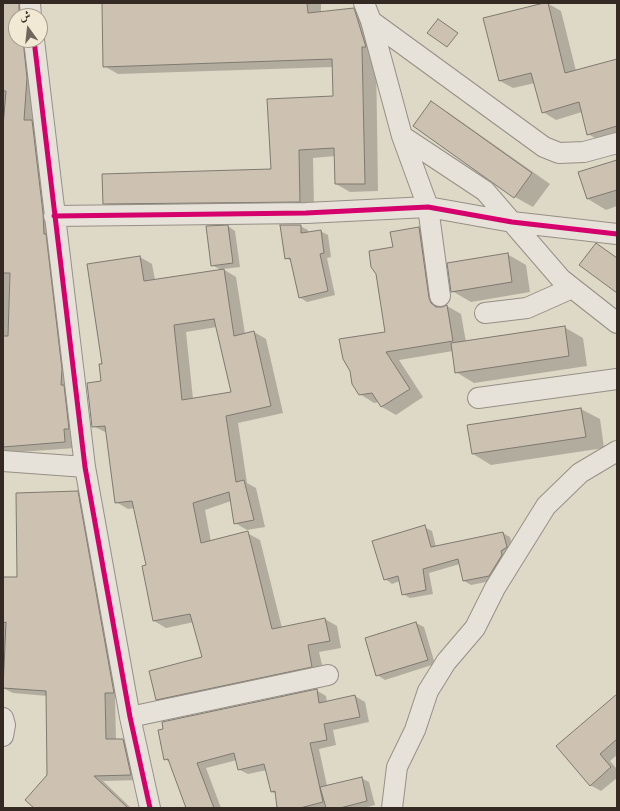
<!DOCTYPE html>
<html>
<head>
<meta charset="utf-8">
<style>
  body { margin:0 }
  #map { position:relative; width:620px; height:811px; overflow:hidden; background:#ded8c6; font-family:"Old Standard TT",Amiri,serif }
  canvas { display:block }
  .frame { position:absolute; inset:0; border:4px solid #352923; pointer-events:none }
  .north { position:absolute; left:8px; top:8px; width:40px; height:40px; box-sizing:border-box; background:#f1e9d3; border:1px solid #a69c8d; border-radius:50%; rotate:345deg; font-size:11px; font-weight:700; line-height:16px; text-align:center; color:#352923 }
  .north::after { content:''; display:block; margin:auto; width:14px; height:18px; background:#70665c; clip-path:polygon(50% 0,100% 100%,50% 72%,0 100%) }
</style>
</head>
<body>
<div id="map">
<canvas width="620" height="811"></canvas>
<div class="frame"></div>
<div class="north">ش</div>
</div>
<script>
const c = document.querySelector('canvas').getContext('2d');
c.lineJoin = 'round';
function fill(path, color) {
  c.fillStyle = color;
  c.fill(path, 'evenodd');
}
function poly(rows) {
  const path = new Path2D();
  for (const r of rows) {
    path.moveTo(r[0], r[1]);
    for (let i = 2; i < r.length; i += 2) path.lineTo(r[i], r[i + 1]);
  }
  return path;
}
function stroke(path, color, width, dash) {
  c.strokeStyle = color;
  c.lineWidth = width;
  c.lineCap = dash ? 'butt' : 'round';
  c.setLineDash(dash || []);
  c.stroke(path);
}
const shadow = poly([
  [3,3,32,3,30,16,16,16,16,40,36,40,76,448,19,452,3,451],
  [103,3,321,3,321,13,353,9,368,18,376,55,378,191,350,192,336,184,335,156,313,158,314,209,118,212,104,203,272,170,334,97,333,67,118,74,104,66],
  [547,3,561,11,576,71,617,60,617,137,602,142,588,134,582,112,556,120,543,112,535,83,513,88,500,81],
  [431,102,449,113,550,184,533,207,515,197],
  [617,161,617,206,606,210,588,199],
  [228,226,235,231,240,267,223,269,236,277,245,334,254,332,266,339,283,413,238,423,247,483,256,488,265,527,247,530,235,523,231,501,205,510,211,542,247,533,260,540,282,628,325,619,337,626,341,648,319,652,324,673,169,706,157,699,203,658,194,622,166,628,154,621,147,566,135,508,128,509,116,502,107,433,93,426,102,382,103,365,140,257,152,264,155,280,221,270,212,265],
  [217,327,233,393,193,399,186,332],
  [300,226,308,230,308,233,320,231,328,235,331,257,327,258,335,295,307,302,299,297,291,261,286,258],
  [419,228,433,237,443,308,447,306,461,314,466,342,564,327,583,338,587,366,474,383,456,372,453,351,399,360,423,397,396,415,382,407,379,402,374,403,360,394,386,333,394,248],
  [507,254,526,265,530,292,471,302,452,291],
  [581,409,600,419,604,448,491,465,473,454],
  [77,492,88,498,124,698,115,698,116,740,123,740,133,746,141,780,103,781,131,808,36,808,48,775,47,696,13,693,3,688,5,648,3,648,3,578,18,578],
  [424,527,432,531,436,547,503,533,510,537,514,551,496,580,471,585,464,581,460,564,429,573,433,594,410,598,403,594,400,581,392,584,385,579],
  [416,623,424,627,435,664,385,680,377,675],
  [316,690,326,696,327,702,355,696,365,702,369,722,333,730,336,745,319,749,327,786,361,778,369,782,375,805,364,808,279,808,276,794,272,792,267,770,248,774,238,769,237,760,206,768,221,808,193,808,171,763,165,759],
  [617,696,617,755,610,761,617,769,617,778,601,791,590,785]
]);
const building = poly([
  [3,3,19,3,19,16,16,16,16,40,23,40,27,78,24,120,32,120,43,213,44,234,46,234,62,369,61,385,64,385,69,429,64,429,65,442,3,447,3,336,8,336,10,273,3,273,3,126,6,91,3,91,3,3],
  [102,3,307,3,308,13,354,8,366,47,362,47,365,184,335,184,334,148,299,150,300,202,103,204,102,174,271,169,267,99,333,96,332,59,103,67,102,3],
  [544,3,548,3,565,73,617,59,617,126,587,135,579,102,542,113,531,73,499,81,483,18,544,3],
  [438,19,458,33,447,47,427,33,438,19],
  [431,101,532,173,514,198,413,126,431,101],
  [617,160,617,190,587,199,578,172,617,160],
  [228,225,233,263,211,266,206,226,228,225],
  [280,225,301,225,301,233,321,230,324,253,320,254,328,291,299,298,290,258,285,259,280,225],
  [419,227,429,298,431,303,436,307,442,307,447,305,453,341,386,352,410,389,381,407,372,393,359,395,352,384,350,371,343,359,339,339,385,332,376,274,371,267,369,251,393,247,390,232,419,227],
  [596,243,617,258,617,293,579,265,596,243],
  [508,253,512,282,451,292,447,263,508,253],
  [140,256,144,281,224,269,234,336,254,331,271,406,226,416,236,482,244,480,254,520,234,524,229,492,193,503,201,543,248,531,272,629,325,618,330,641,308,645,312,667,156,700,149,671,202,657,190,614,153,621,142,566,146,565,132,501,115,503,105,426,92,427,87,383,101,381,99,364,102,364,87,264,140,256],
  [214,319,231,392,182,400,174,325,214,319],
  [565,326,569,356,455,373,451,343,565,326],
  [581,408,586,437,472,454,467,425,581,408],
  [78,491,114,693,105,693,106,739,123,739,131,775,94,776,128,808,34,808,25,800,47,775,46,691,3,688,6,622,3,623,3,577,17,577,16,493,78,491],
  [425,525,431,547,503,532,507,547,501,551,502,555,489,576,463,581,458,559,423,569,426,590,402,595,398,576,384,580,372,541,425,525],
  [416,622,428,660,376,676,365,638,416,622],
  [317,689,319,703,355,695,360,717,324,724,327,740,310,743,323,802,300,808,277,808,275,791,271,792,264,764,238,770,234,753,197,763,214,808,186,808,168,759,164,760,158,730,163,729,162,722,317,689],
  [617,694,617,739,600,754,611,767,590,786,556,746,617,694],
  [362,777,367,801,340,808,326,808,320,787,362,777]
]);
const street = poly([
  [30,3,31,16],
  [364,3,371,21,402,136,485,191,561,279,617,323],
  [371,21,544,147,559,153,584,152,617,143],
  [34,40,85,467,130,717,150,808],
  [402,136,428,207,440,296],
  [54,216,306,213,428,207,512,222,617,234],
  [485,313,527,308,572,288],
  [478,398,617,379],
  [3,461,85,467],
  [130,717,328,675],
  [3,718,5,725,3,736],
  [392,808,397,767,415,730,428,691,446,662,475,628,495,588,546,506,580,473,617,451]
]);
const cycleway = poly([
  [34,40,85,467,130,717,150,808],
  [54,216,306,213,428,207,512,222,617,234]
]);
fill(shadow, '#0003');
fill(building, '#cdc1b2');
stroke(building, '#7e7970', 1);
stroke(street, '#959086', 22);
stroke(street, '#e6e2da', 20);
stroke(cycleway, '#d6006c', 5);
</script>
</body>
</html>
